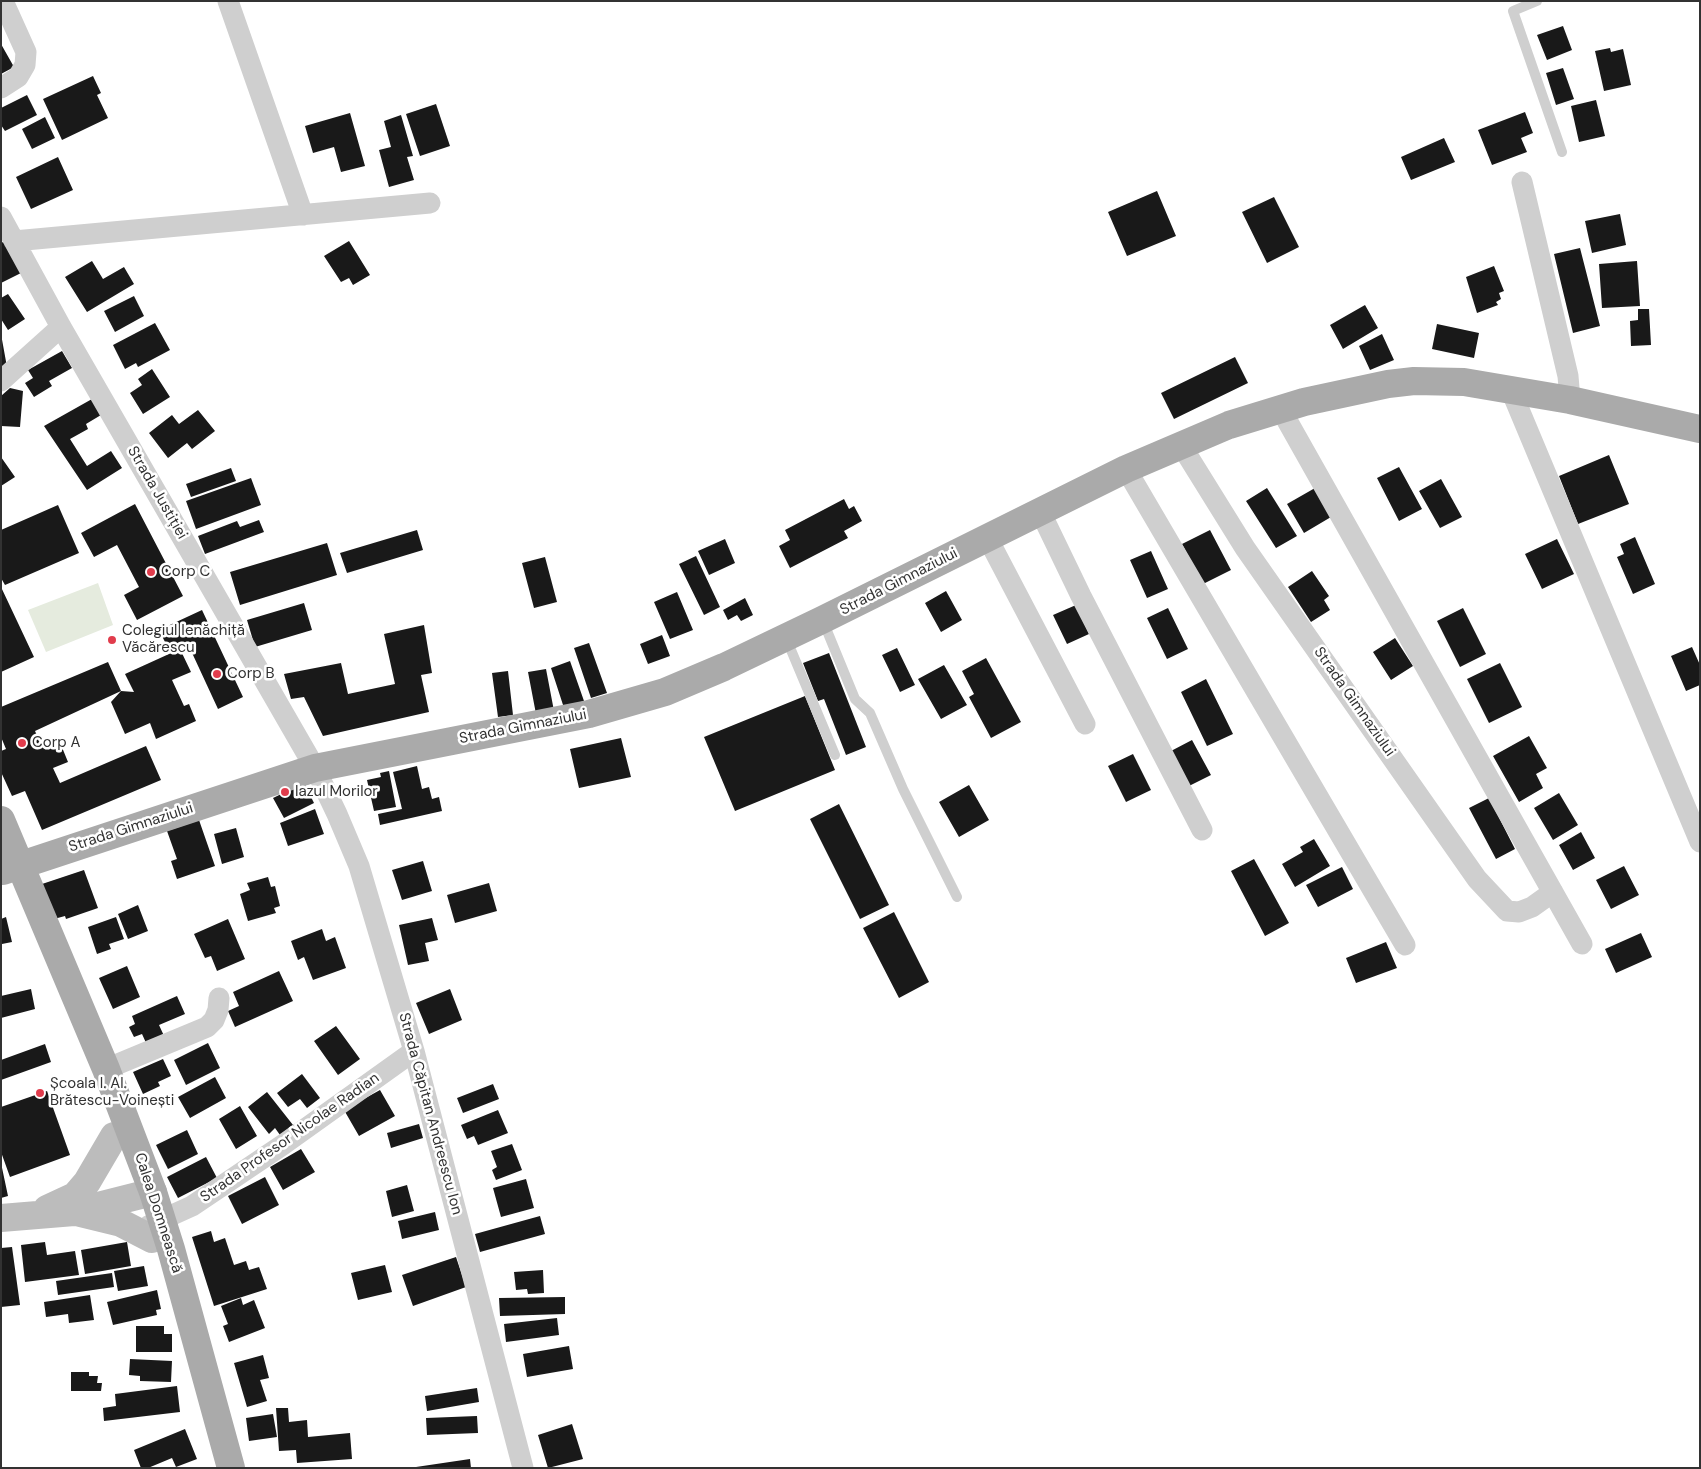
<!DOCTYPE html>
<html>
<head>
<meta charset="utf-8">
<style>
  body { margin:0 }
  #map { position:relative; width:1701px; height:1469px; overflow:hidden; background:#fff; font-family:"DM Sans",sans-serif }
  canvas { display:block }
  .frame { position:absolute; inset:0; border:2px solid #323232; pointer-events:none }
</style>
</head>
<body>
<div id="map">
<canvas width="1701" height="1469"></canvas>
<div class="frame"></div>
</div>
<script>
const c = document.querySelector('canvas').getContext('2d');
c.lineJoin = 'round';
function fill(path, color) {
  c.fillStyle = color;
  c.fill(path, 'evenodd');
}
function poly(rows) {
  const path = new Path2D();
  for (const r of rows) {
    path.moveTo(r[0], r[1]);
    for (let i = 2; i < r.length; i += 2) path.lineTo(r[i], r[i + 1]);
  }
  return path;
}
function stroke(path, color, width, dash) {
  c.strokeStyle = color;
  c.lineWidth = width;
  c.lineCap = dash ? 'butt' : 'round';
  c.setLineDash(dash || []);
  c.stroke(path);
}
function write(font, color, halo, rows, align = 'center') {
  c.font = font + ' "DM Sans",sans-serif';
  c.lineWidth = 5;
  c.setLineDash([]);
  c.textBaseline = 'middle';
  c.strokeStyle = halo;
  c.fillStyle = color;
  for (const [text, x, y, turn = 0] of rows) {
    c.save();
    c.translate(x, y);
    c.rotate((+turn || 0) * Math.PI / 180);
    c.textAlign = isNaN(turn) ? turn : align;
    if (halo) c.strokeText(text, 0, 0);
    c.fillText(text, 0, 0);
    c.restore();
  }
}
const green = poly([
  [98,583,113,625,46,652,28,610]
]);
const building = poly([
  [1563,26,1572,50,1547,60,1537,35],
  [1,44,14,67,1,74],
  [1610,48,1611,52,1623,49,1631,85,1604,91,1595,51],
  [1563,68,1574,99,1556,105,1546,73],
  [93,76,101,93,97,95,108,118,62,140,43,99],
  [27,95,37,115,5,131,1,125,1,108],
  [1596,100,1605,136,1579,142,1571,106],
  [436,104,450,146,420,156,406,114],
  [1525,112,1533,133,1521,138,1527,152,1492,165,1478,130],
  [350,113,365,166,341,172,334,147,313,153,305,126],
  [401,115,413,156,407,157,414,180,389,187,379,150,391,147,384,121],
  [45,117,55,138,32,149,22,129],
  [1444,138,1455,162,1411,180,1401,157],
  [58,157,73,190,31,209,16,177],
  [1157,191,1176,236,1127,256,1108,212],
  [1274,197,1299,247,1267,263,1242,212],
  [1620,214,1626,245,1592,253,1585,221],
  [5,241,21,273,1,283,1,243],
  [349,241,370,275,353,285,349,278,341,282,324,256],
  [1580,248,1600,326,1573,333,1554,254],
  [92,261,103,279,124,267,134,284,87,312,65,277],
  [1637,261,1640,306,1602,308,1599,264],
  [1494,266,1504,291,1499,293,1501,299,1496,302,1498,305,1477,313,1466,277],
  [8,294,25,319,8,330,1,319,1,298],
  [134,296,144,316,115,332,104,311],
  [1365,305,1378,328,1343,349,1330,325],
  [1638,309,1649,309,1651,345,1631,346,1630,321,1638,320],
  [155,323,170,350,138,367,136,363,125,369,113,345],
  [1437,324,1479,333,1474,358,1432,349],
  [1,334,7,367,1,369],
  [1382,334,1394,360,1370,370,1359,346],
  [62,351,72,368,49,381,52,386,34,397,25,383,33,378,28,370],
  [1235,357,1248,383,1174,419,1161,393],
  [152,369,170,397,143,414,130,393,142,385,138,379],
  [10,388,23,391,20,427,1,426,1,396],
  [92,399,101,415,86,424,88,429,70,439,87,466,111,451,122,468,87,490,44,426],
  [198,410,215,431,192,449,187,443,168,458,149,433,172,415,179,424],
  [1609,455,1629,504,1578,524,1559,476],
  [1,457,15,477,1,486],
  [1399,467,1422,509,1399,521,1377,478],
  [231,468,236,481,191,497,186,484],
  [251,478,261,505,196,529,186,501],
  [1441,479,1462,517,1440,528,1419,491],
  [1267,488,1297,536,1276,548,1246,501],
  [1315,488,1331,517,1304,533,1287,504],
  [844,499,849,509,854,506,862,521,844,531,848,538,790,568,779,546,790,540,785,530],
  [135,504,183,596,137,620,124,595,139,587,117,545,94,557,81,533],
  [58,505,79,553,5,585,1,578,1,530],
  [259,520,264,532,205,554,198,536,237,521,240,527],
  [417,530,423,550,347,573,340,553],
  [1210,530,1231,570,1203,584,1182,544],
  [1635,537,1655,584,1633,594,1617,557,1624,554,1620,544],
  [725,539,735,563,709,575,698,551],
  [1557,539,1574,574,1542,589,1525,554],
  [327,543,337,575,240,605,230,572],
  [1151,551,1168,589,1147,598,1130,560],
  [696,556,720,607,704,615,679,564],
  [545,557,557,602,534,608,522,563],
  [1312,571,1329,596,1324,600,1330,610,1311,622,1288,587],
  [1,587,34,657,1,672],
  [946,591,962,620,941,632,925,603],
  [677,592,693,630,670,639,654,602],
  [745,598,753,615,741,621,737,615,728,620,723,610],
  [304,603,312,630,255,647,247,620],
  [1076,605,1089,634,1067,644,1053,615],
  [1168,608,1188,649,1167,659,1147,618],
  [1463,608,1486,654,1460,667,1437,621],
  [202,610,243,697,218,709,187,642,169,650,159,630],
  [424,625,432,673,421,675,429,712,323,736,304,697,291,699,284,674,341,663,348,694,395,684,384,634],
  [662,635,670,656,648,664,640,644],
  [1395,638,1413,666,1391,680,1373,652],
  [589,643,607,693,591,698,574,648],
  [1692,647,1700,665,1700,685,1686,691,1671,656],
  [897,648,915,685,900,692,882,655],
  [180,649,191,672,172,680,184,706,189,704,196,721,156,739,150,723,125,734,111,702,121,691,134,692,125,674],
  [829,653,866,747,846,755,824,699,818,701,803,663],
  [986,658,1021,722,991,738,969,697,974,694,962,671],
  [570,661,584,701,564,708,551,668],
  [108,662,121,691,35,731,42,747,59,740,68,762,53,768,60,783,146,746,161,780,42,830,25,791,12,796,1,772,1,751,6,749,1,737,1,707],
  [1500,663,1522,707,1489,723,1467,679],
  [944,665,967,705,941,719,918,679],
  [546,669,554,711,536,714,528,672],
  [508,671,513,715,498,717,492,673],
  [1206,679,1233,734,1207,746,1181,692],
  [805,696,835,770,735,811,704,737],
  [1529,736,1547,768,1536,774,1543,788,1519,802,1493,756],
  [621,738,631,777,579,788,570,749],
  [1192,740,1211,775,1189,786,1171,751],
  [1133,754,1151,790,1126,802,1108,766],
  [417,766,422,789,429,787,432,799,439,797,442,811,380,825,378,814,402,809,393,772],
  [389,771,396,807,374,811,367,780,381,777,380,773],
  [304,783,314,803,284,818,273,798],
  [969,785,989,820,959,837,939,802],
  [1559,793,1578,825,1553,840,1534,808],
  [1489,798,1515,849,1496,859,1469,808],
  [839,804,889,905,860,919,810,819],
  [315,809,324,834,288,846,280,823],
  [199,820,215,866,177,879,171,861,177,859,167,831],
  [236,828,244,857,222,864,214,834],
  [1581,832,1595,858,1573,870,1559,845],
  [1314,839,1330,866,1295,887,1282,864,1303,852,1300,847],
  [1254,859,1289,923,1265,936,1231,871],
  [423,861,432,891,402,900,392,870],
  [1624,866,1639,895,1611,909,1596,880],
  [1342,867,1353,889,1318,907,1306,885],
  [84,870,98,908,66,919,65,916,54,919,42,884],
  [268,877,271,887,275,886,280,906,274,908,276,913,248,921,240,894,250,890,247,883],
  [489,883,497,911,455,923,447,895],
  [138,905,148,931,128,939,118,914],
  [894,912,929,982,899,998,863,928],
  [6,917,12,942,2,944,1,919],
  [116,917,124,939,109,944,111,949,97,954,88,927],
  [432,918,438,940,425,943,429,961,408,965,399,925],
  [228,919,245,959,217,971,211,956,205,958,194,934],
  [322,929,326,941,335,937,346,968,313,980,304,957,298,960,291,941],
  [1641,933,1652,957,1616,973,1605,949],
  [1386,942,1397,968,1356,983,1346,958],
  [127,966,140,997,113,1009,99,978],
  [279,971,293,1001,235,1027,228,1011,239,1006,233,992],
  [31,989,35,1009,1,1018,1,996],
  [450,989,462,1020,429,1034,416,1003],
  [177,996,185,1014,159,1025,165,1038,147,1045,142,1034,134,1037,129,1027,135,1024,132,1016],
  [336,1026,360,1059,338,1075,314,1041],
  [208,1043,220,1068,186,1085,174,1060],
  [45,1044,51,1062,1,1080,1,1060],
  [163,1059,171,1076,158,1082,160,1086,143,1094,133,1072],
  [302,1074,320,1098,307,1108,300,1099,288,1107,277,1093],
  [215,1077,226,1098,190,1118,178,1097],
  [493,1084,499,1099,463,1113,457,1098],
  [380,1090,395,1116,359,1136,344,1110],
  [47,1091,70,1155,10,1177,1,1152,1,1107],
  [267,1092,293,1125,280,1135,275,1128,269,1134,248,1107],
  [240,1106,257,1136,236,1149,219,1119],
  [498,1110,508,1133,478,1145,474,1136,467,1139,461,1125],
  [419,1124,423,1138,391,1148,387,1133],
  [187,1130,198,1154,168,1169,156,1145],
  [512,1144,522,1170,496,1180,492,1170,497,1167,491,1151],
  [301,1149,315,1172,283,1190,270,1167],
  [206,1157,217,1178,178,1198,167,1177],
  [1,1163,8,1196,1,1198],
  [265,1177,279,1205,242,1224,228,1196],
  [526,1179,534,1208,501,1217,493,1188],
  [407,1185,414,1211,392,1217,386,1191],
  [435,1212,439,1230,402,1239,398,1221],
  [540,1216,545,1234,480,1252,475,1234],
  [211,1231,214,1242,225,1238,234,1265,246,1261,249,1270,259,1267,267,1289,214,1306,192,1237],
  [45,1242,47,1255,75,1251,79,1275,25,1282,21,1245],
  [127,1242,131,1266,85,1274,81,1250],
  [12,1247,20,1305,1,1307,1,1248],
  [456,1257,466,1287,413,1306,402,1275],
  [385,1265,392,1292,358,1300,351,1273],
  [144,1266,148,1286,118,1291,114,1271],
  [543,1270,544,1293,528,1294,527,1289,516,1290,514,1272],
  [112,1273,114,1287,58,1295,56,1281],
  [157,1290,161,1309,156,1310,157,1315,113,1325,107,1302],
  [90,1295,94,1320,69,1323,68,1314,46,1317,44,1302],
  [565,1297,565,1314,500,1316,499,1298],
  [241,1298,243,1305,254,1300,265,1328,229,1342,223,1326,228,1324,221,1306],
  [557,1318,559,1335,506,1342,504,1324],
  [136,1326,164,1326,164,1334,172,1334,172,1352,136,1352],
  [569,1346,573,1369,527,1377,523,1354],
  [263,1355,269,1378,260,1380,267,1401,247,1407,234,1363],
  [130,1359,172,1361,171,1382,140,1381,140,1376,129,1375],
  [71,1372,89,1372,89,1376,98,1376,97,1383,102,1383,101,1391,71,1391],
  [177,1386,180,1412,104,1421,103,1408,116,1406,115,1394],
  [477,1388,479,1402,427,1411,425,1396],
  [276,1408,288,1408,289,1422,307,1420,308,1437,350,1433,352,1459,297,1463,296,1450,279,1451],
  [273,1414,277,1437,249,1441,246,1418],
  [477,1416,478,1433,427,1435,426,1418],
  [572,1424,583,1459,548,1468,538,1435],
  [185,1429,197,1459,176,1467,172,1458,148,1468,141,1468,134,1450],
  [470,1459,471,1468,416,1468,416,1467]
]);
const lane = poly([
  [1537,1,1513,11,1562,152],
  [823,621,855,699,870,713,903,789,957,897],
  [786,638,835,755]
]);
const street = poly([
  [228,1,303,215],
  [1,88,18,77,25,65,26,52,3,1],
  [1522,182,1568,376,1570,400],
  [1,217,61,327,315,768,337,814,359,866,414,1051,523,1468],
  [14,241,430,203],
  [1,381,61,327],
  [1510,388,1700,842],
  [1280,408,1582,944],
  [1181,445,1245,548,1477,879,1507,911,1519,912,1532,907,1553,892],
  [1126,469,1405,945],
  [1040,511,1081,596,1202,830],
  [987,537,1085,724],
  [106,1069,207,1027,214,1020,218,1010,219,998],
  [148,1226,192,1206,284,1144,414,1051]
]);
const secondary = poly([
  [47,1209,75,1196,87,1182,114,1136],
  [80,1213,121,1223,152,1239],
  [1,1218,74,1212,153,1192]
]);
const primary = poly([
  [1,820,106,1069,153,1192,171,1249,231,1468],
  [3,871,315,768,589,714,665,692,724,667,822,620,1126,469,1229,425,1304,402,1388,384,1414,381,1464,382,1570,400,1700,429]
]);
const markers = [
  [151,572,5,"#e13c4c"],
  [112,640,5,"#e13c4c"],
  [217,674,5,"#e13c4c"],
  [22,743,5,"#e13c4c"],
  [285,792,5,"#e13c4c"],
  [40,1093,5,"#e13c4c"]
];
const streetNames = [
  ["Strada Justiției",157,493,60],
  ["Strada Gimnaziului",899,582,-27],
  ["Strada Gimnaziului",1354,702,55],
  ["Strada Gimnaziului",523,727,-11],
  ["Strada Gimnaziului",131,828,-18],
  ["Strada Căpitan Andreescu Ion",430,1114,75],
  ["Strada Profesor Nicolae Radian",290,1138,-35],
  ["Calea Domnească",158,1213,72]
];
const poiNames = [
  ["Corp C",161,572],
  ["Colegiul Ienăchiță",122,631],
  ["Văcărescu",122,648],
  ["Corp B",227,674],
  ["Corp A",32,743],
  ["Iazul Morilor",295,792],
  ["Școala I. Al.",50,1084],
  ["Brătescu-Voinești",50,1101]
];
fill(green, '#e5ebde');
fill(building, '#191919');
stroke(lane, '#cfcfcf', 10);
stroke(street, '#cfcfcf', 21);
stroke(secondary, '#bcbcbc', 28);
stroke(primary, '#aaa', 28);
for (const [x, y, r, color] of markers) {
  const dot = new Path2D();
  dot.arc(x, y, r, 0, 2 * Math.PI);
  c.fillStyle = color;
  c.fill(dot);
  stroke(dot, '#fff', 2);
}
write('15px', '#323232', '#fff', streetNames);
write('15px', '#323232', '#fff', poiNames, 'left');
</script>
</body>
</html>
